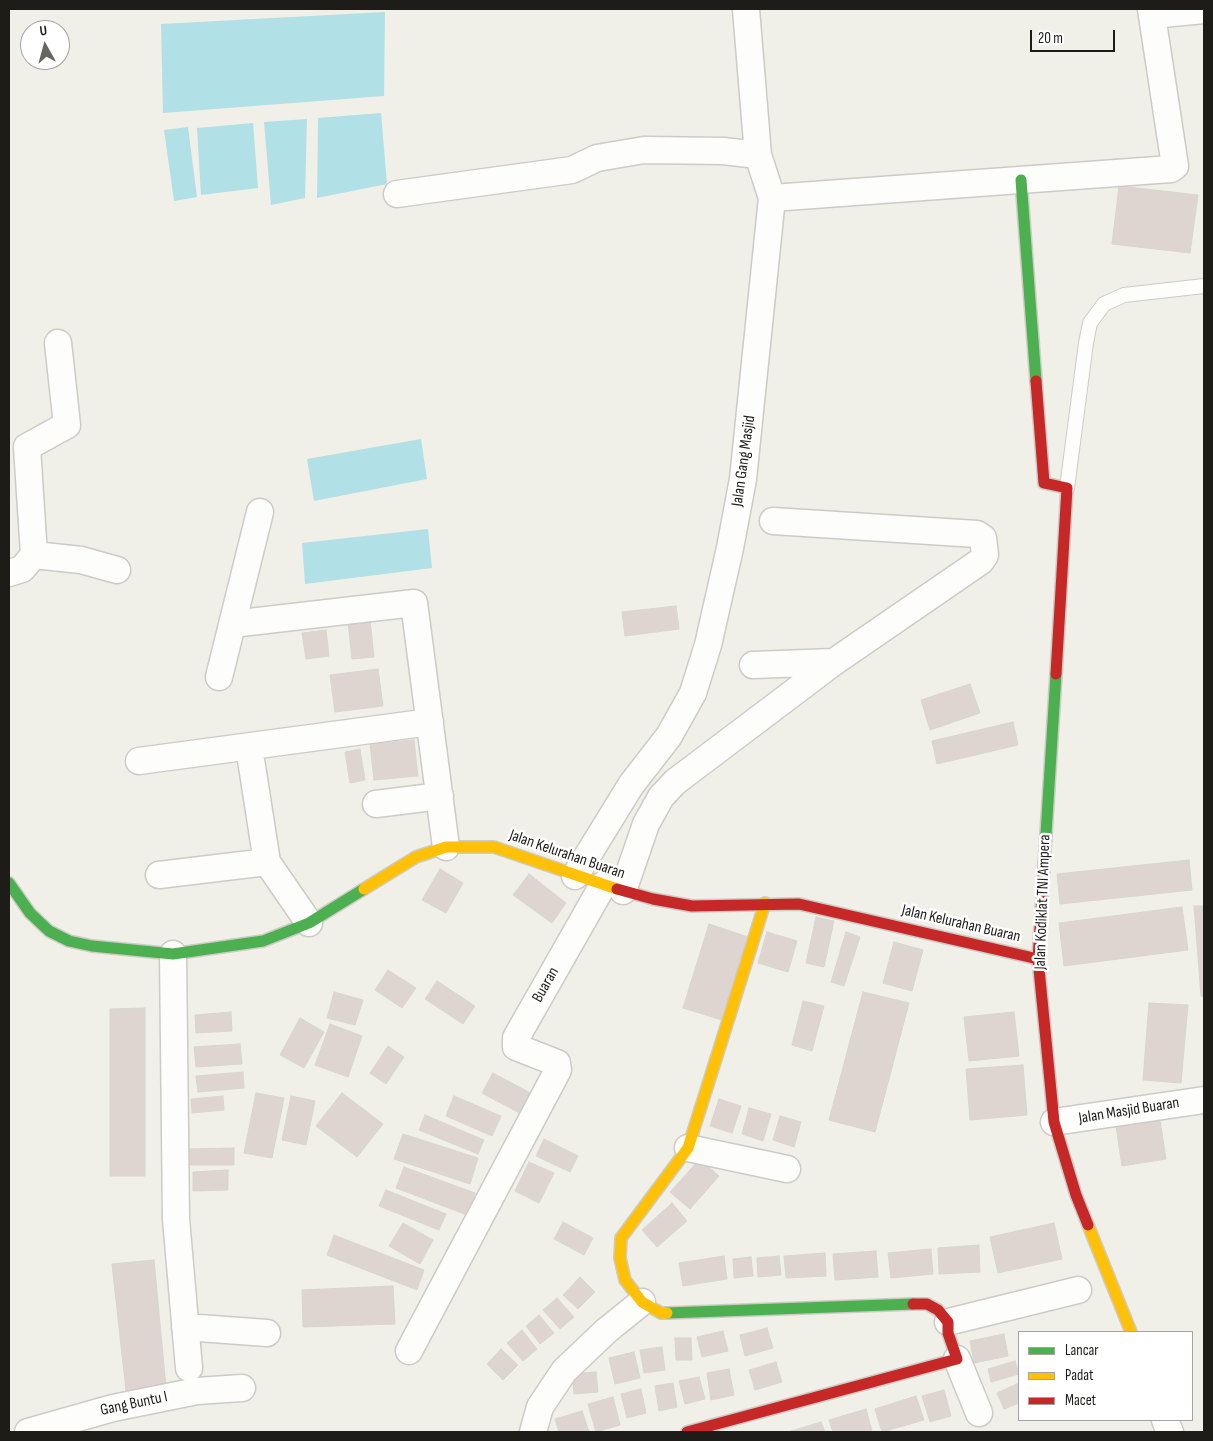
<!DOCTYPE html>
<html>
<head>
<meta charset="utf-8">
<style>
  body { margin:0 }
  #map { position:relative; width:1213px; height:1441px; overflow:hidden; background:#f0efe8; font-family:"Sofia Sans Condensed",sans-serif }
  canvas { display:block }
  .frame { position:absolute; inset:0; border:10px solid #1d1c18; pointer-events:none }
  .legend { position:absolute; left:1018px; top:1331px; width:175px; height:90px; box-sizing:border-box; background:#fff; border:1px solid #a5a4a3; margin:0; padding:6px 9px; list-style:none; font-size:15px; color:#1d1c18 }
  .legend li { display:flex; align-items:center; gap:10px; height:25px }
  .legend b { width:25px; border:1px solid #a5a4a3 }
  .north { position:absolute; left:20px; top:20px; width:50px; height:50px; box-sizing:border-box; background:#fff; border:1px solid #a5a4a3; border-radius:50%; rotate:353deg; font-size:14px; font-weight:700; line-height:20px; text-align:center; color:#1d1c18 }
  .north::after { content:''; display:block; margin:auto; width:18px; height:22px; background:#676661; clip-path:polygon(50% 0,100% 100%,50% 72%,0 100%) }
  .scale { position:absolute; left:1030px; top:30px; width:85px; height:22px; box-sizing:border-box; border:2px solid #1d1c18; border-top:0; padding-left:6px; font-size:15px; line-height:18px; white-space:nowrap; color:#1d1c18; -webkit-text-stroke:4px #fff; paint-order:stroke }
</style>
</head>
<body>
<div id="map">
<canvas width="1213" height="1441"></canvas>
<div class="frame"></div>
<ul class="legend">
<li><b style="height:6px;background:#4caf50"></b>Lancar</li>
<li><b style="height:6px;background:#ffc107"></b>Padat</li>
<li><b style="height:6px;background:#c62828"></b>Macet</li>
</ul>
<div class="north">U</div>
<div class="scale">20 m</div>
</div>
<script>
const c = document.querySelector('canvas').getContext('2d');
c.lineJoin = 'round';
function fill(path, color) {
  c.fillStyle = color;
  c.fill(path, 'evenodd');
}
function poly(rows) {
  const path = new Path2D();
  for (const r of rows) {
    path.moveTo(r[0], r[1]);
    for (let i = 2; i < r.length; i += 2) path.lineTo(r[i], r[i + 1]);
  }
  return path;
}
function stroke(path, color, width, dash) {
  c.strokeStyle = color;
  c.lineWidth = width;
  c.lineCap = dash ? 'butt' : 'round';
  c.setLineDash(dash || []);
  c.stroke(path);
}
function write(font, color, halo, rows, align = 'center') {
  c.font = font + ' "Sofia Sans Condensed",sans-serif';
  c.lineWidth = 5;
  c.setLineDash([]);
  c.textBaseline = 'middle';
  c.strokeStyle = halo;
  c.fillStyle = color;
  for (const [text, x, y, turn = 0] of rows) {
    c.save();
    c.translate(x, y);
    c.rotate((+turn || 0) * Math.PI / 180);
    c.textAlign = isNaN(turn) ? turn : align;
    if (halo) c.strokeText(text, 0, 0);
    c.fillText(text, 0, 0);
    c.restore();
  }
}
const water = poly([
  [385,12,384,96,163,113,161,24],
  [381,113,387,184,317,198,318,118],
  [307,119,305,198,271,205,264,122],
  [253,123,258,188,201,195,197,128],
  [188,127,197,197,174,201,164,130],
  [421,439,427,479,314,501,307,459],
  [428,529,432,568,305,584,302,543]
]);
const building = poly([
  [1119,186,1198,195,1190,253,1112,244,1119,186],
  [676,606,679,629,625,636,622,612,676,606],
  [370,620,374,657,352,659,348,622,370,620],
  [326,630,329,656,306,659,302,633,326,630],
  [378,669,383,706,335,712,330,675,378,669],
  [970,684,980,713,930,730,921,700,970,684],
  [1013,722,1018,745,937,764,932,741,1013,722],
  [414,740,418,776,374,780,370,744,414,740],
  [360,749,365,780,350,783,345,752,360,749],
  [1189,860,1192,890,1060,904,1057,874,1189,860],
  [440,869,463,883,446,913,422,900,440,869],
  [529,874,566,903,552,923,513,895,529,874],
  [1194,906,1204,906,1204,996,1201,996,1194,906],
  [1182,907,1188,950,1064,966,1059,923,1182,907],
  [816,917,834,921,824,967,806,963,816,917],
  [709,924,748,937,722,1020,683,1008,709,924],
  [767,932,797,941,788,972,758,963,767,932],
  [846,932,860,937,844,986,831,982,846,932],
  [894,942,923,950,912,991,883,983,894,942],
  [388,970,416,988,402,1008,375,990,388,970],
  [437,981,475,1006,463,1024,425,999,437,981],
  [334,992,363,1000,355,1025,327,1018,334,992],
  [863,992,909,1003,875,1132,829,1120,863,992],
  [803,1001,824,1006,812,1051,792,1045,803,1001],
  [1149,1003,1188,1005,1181,1083,1143,1080,1149,1003],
  [145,1008,145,1176,110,1176,110,1009,145,1008],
  [231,1012,232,1031,196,1033,195,1015,231,1012],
  [1014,1012,1019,1056,969,1061,964,1017,1014,1012],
  [300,1018,324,1032,304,1068,280,1055,300,1018],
  [330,1024,362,1036,348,1077,315,1065,330,1024],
  [240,1044,242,1064,196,1067,194,1047,240,1044],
  [388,1046,404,1057,386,1084,370,1073,388,1046],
  [1023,1065,1027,1115,970,1120,966,1069,1023,1065],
  [243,1072,244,1088,198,1092,196,1076,243,1072],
  [493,1073,538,1097,527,1117,482,1093,493,1073],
  [256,1093,284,1098,272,1158,244,1153,256,1093],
  [342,1093,383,1124,357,1157,316,1126,342,1093],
  [223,1096,224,1110,192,1113,191,1099,223,1096],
  [291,1096,315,1101,306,1145,282,1140,291,1096],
  [454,1096,501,1116,492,1136,446,1116,454,1096],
  [719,1099,741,1106,732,1133,710,1126,719,1099],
  [749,1108,771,1114,763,1141,742,1134,749,1108],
  [425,1115,484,1140,478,1154,419,1130,425,1115],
  [780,1116,801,1122,794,1147,773,1140,780,1116],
  [1160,1120,1166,1159,1122,1166,1116,1126,1160,1120],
  [403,1134,478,1158,470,1184,394,1159,403,1134],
  [544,1139,578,1156,570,1172,536,1156,544,1139],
  [234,1148,234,1165,186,1165,186,1149,234,1148],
  [700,1159,719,1176,690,1209,670,1192,700,1159],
  [529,1162,554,1173,539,1203,515,1191,529,1162],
  [404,1167,475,1193,467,1215,396,1188,404,1167],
  [228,1170,228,1190,193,1191,193,1172,228,1170],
  [386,1190,446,1214,439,1230,379,1206,386,1190],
  [672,1203,687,1221,657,1247,642,1230,672,1203],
  [563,1222,593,1238,584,1255,554,1239,563,1222],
  [403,1223,433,1240,420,1264,389,1246,403,1223],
  [1054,1223,1062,1259,998,1273,990,1237,1054,1223],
  [334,1235,424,1270,417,1290,327,1255,334,1235],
  [979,1245,980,1272,939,1274,938,1248,979,1245],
  [931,1249,933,1274,891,1278,888,1253,931,1249],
  [876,1251,878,1277,835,1280,833,1254,876,1251],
  [825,1253,826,1276,786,1278,784,1256,825,1253],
  [724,1256,727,1279,683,1286,679,1263,724,1256],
  [779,1256,781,1275,758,1277,757,1258,779,1256],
  [751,1257,753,1276,734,1278,733,1259,751,1257],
  [154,1260,166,1387,126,1391,112,1264,154,1260],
  [580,1277,595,1292,578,1309,563,1295,580,1277],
  [393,1286,395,1324,303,1327,302,1290,393,1286],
  [557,1298,574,1317,560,1329,543,1310,557,1298],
  [539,1315,554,1333,540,1344,526,1326,539,1315],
  [767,1328,773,1348,745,1356,740,1335,767,1328],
  [522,1330,537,1349,523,1361,507,1343,522,1330],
  [723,1331,728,1351,702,1357,697,1337,723,1331],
  [1004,1334,1008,1356,974,1363,970,1341,1004,1334],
  [675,1338,691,1338,692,1360,676,1360,675,1338],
  [662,1347,665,1370,644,1373,640,1350,662,1347],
  [501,1349,518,1365,503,1380,487,1364,501,1349],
  [634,1352,640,1378,615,1384,609,1358,634,1352],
  [1015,1361,1019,1374,991,1382,988,1369,1015,1361],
  [776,1362,782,1382,755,1390,749,1370,776,1362],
  [729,1369,734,1395,711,1400,707,1373,729,1369],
  [596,1372,598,1392,574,1394,572,1374,596,1372],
  [699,1377,705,1399,685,1404,679,1381,699,1377],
  [673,1383,677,1407,659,1411,655,1386,673,1383],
  [1019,1383,1019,1403,1004,1409,997,1393,1019,1383],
  [641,1389,646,1413,627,1418,621,1394,641,1389],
  [944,1390,951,1416,930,1422,922,1396,944,1390],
  [916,1396,924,1420,882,1432,875,1409,916,1396],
  [613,1397,620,1425,596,1432,588,1404,613,1397],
  [866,1409,872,1431,833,1432,829,1420,866,1409],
  [582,1411,589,1432,559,1432,555,1419,582,1411],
  [821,1422,825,1432,788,1432,821,1422]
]);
const lane = poly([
  [1067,488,1086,343,1090,323,1104,304,1124,295,1204,286]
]);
const street = poly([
  [1152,15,1204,10],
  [397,194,572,170,597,158,644,150,723,151,758,155],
  [772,198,1171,169,1175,166,1151,9],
  [34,555,81,560,117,570],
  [9,573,22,569,34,555,27,447,67,425,58,343],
  [232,624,414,603,446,847],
  [753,665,834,662],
  [219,677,260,512],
  [249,747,267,862,309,923],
  [139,761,430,722],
  [376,804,440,796],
  [159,875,267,862],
  [575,876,631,785,669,736,693,693,708,645,730,548,743,479,772,198,758,155,746,9],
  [623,891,646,824,661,797,675,782,834,662,981,561,985,555,983,538,977,534,773,521],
  [173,954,176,1219,189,1368],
  [1054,1122,1204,1100],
  [688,1148,787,1169],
  [948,1322,1078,1290],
  [185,1327,267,1333],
  [409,1351,558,1070,557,1063,516,1047,516,1038,603,885],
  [957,1359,979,1413],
  [1165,1420,1170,1432],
  [28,1432,113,1408,197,1391,242,1388],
  [533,1432,540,1407,564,1371,606,1331,642,1302]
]);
const fast = poly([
  [1021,180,1036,381],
  [1044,866,1056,674],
  [9,883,30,913,49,931,69,941,92,946,173,954,263,941,309,923,364,889],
  [667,1313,913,1304]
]);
const slow = poly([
  [364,889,416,857,446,847,494,847,617,889],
  [1088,1225,1131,1332],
  [667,1313,661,1313,642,1302,625,1280,620,1258,621,1238,688,1148,765,903]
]);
const jam = poly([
  [1036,381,1044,483,1067,488,1056,674],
  [1044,866,1038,959,1054,1122,1076,1195,1088,1225],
  [617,889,653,899,692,906,799,904,1038,959],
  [687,1432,957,1359,948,1333,948,1322,938,1310,927,1304,913,1304]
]);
const streetNames = [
  ["Jalan Gang Masjid",744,461,-82],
  ["Jalan Kelurahan Buaran",567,855,19],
  ["Jalan Kodiklat TNI Ampera",1043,902,-88],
  ["Jalan Kelurahan Buaran",961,924,13],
  ["Buaran",546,985,-60],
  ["Jalan Masjid Buaran",1129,1111,-9],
  ["Gang Buntu I",134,1404,-12]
];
fill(water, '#b2e0e7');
fill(building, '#ded5d0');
stroke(building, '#d7d5d1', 1);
stroke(lane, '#cccbc5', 16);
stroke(street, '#cccbc5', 29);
stroke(fast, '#cccbc5', 14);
stroke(slow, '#cccbc5', 14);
stroke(jam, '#cccbc5', 14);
stroke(lane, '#fdfdfc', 14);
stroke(street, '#fdfdfc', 26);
stroke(fast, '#4caf50', 11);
stroke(slow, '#ffc107', 11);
stroke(jam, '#c62828', 11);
write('16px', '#1d1c18', '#fff', streetNames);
</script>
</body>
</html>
